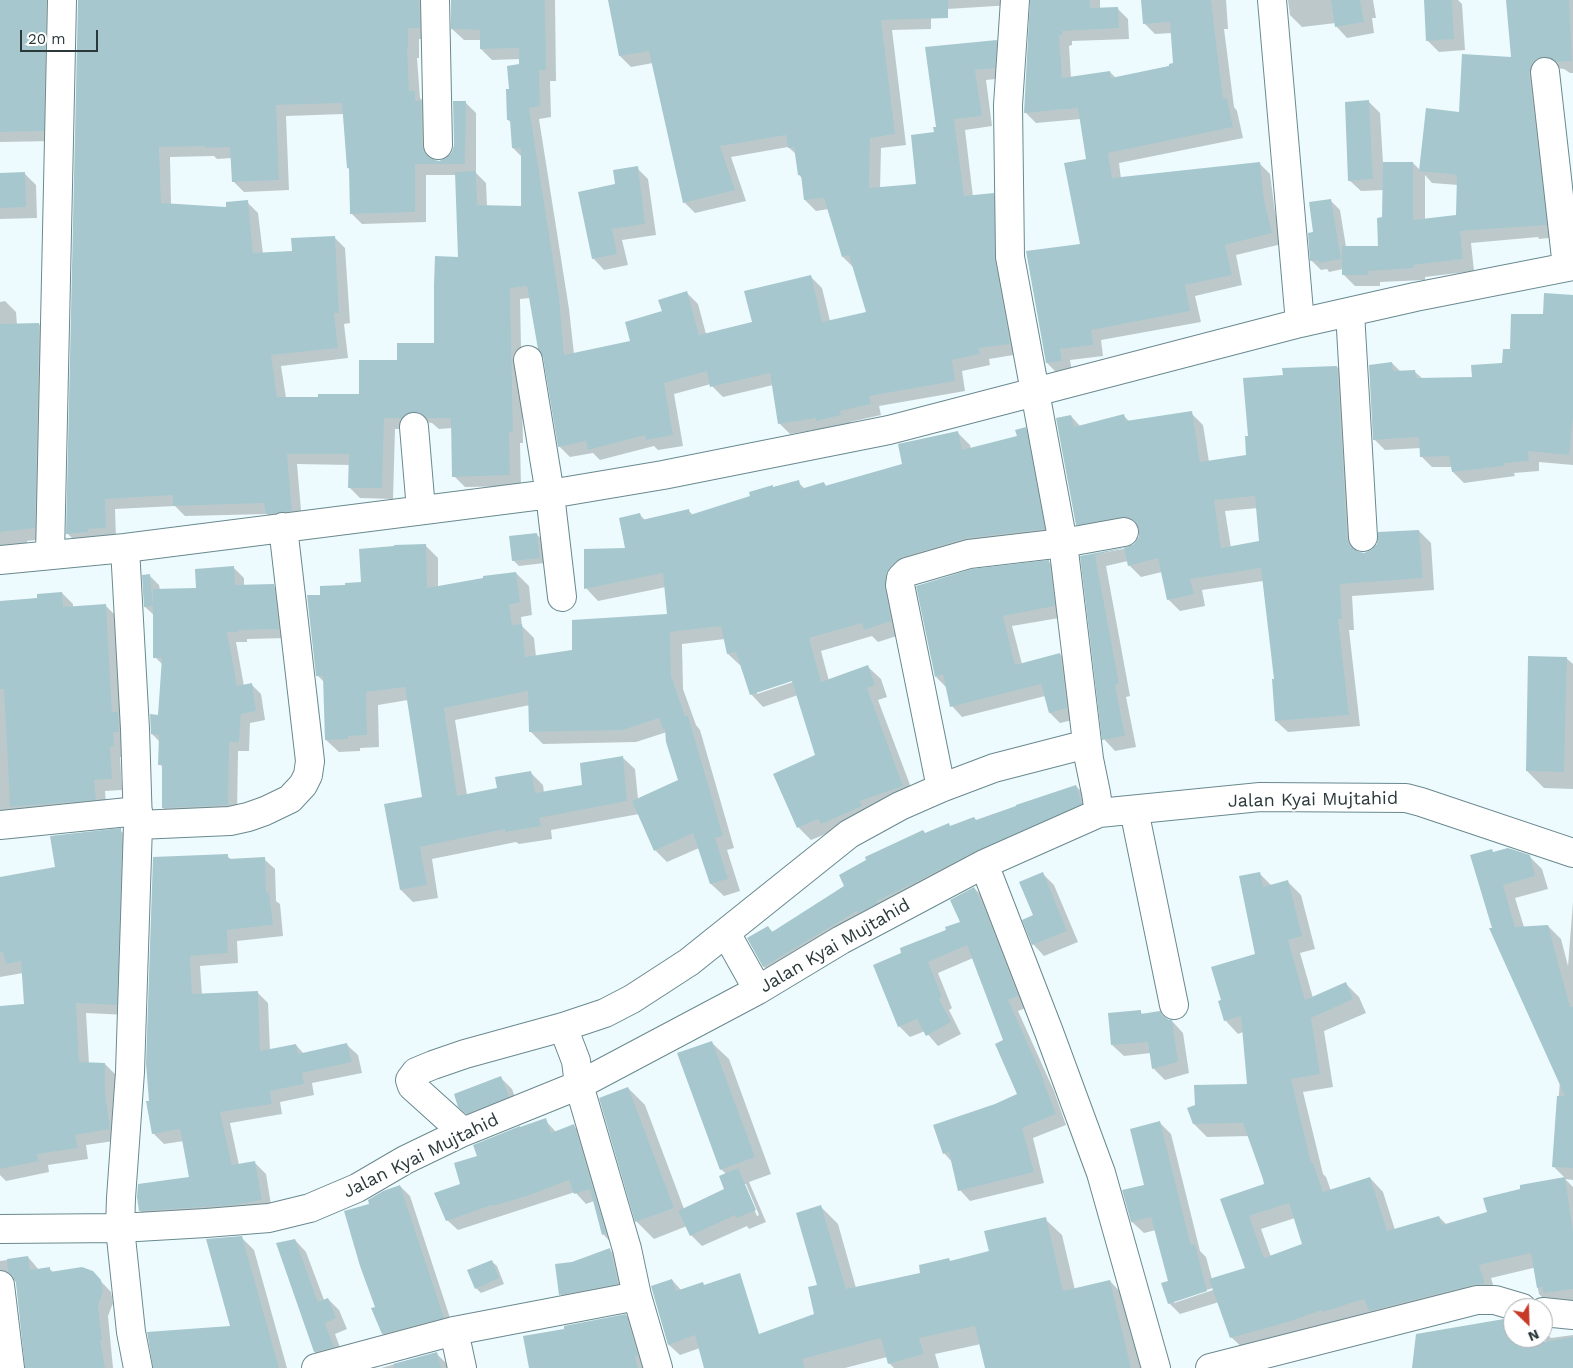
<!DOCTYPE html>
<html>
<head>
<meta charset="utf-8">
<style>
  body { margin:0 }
  #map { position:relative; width:1573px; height:1368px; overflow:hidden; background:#edfbfe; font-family:"Work Sans",sans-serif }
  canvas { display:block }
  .north { position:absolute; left:1503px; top:1298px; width:50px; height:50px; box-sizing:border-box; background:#fff; border:1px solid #aab0b1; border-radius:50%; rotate:156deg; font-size:14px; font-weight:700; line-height:20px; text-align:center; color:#2b393b }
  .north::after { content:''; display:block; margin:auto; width:18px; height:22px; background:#c63a27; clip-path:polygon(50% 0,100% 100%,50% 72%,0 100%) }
  .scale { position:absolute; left:20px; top:30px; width:78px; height:22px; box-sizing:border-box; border:2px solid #2b393b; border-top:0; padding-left:6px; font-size:15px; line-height:18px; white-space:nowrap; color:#2b393b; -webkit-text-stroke:4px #fff; paint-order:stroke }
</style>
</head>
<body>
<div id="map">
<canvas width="1573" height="1368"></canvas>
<div class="north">N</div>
<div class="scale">20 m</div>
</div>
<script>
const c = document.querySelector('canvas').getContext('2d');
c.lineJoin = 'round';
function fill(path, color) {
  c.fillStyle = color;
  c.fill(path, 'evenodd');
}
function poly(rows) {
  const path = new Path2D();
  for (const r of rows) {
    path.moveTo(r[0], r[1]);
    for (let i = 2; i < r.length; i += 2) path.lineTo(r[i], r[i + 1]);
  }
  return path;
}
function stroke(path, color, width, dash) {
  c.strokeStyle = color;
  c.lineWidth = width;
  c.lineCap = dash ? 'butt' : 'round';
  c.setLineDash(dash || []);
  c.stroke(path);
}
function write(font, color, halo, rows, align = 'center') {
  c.font = font + ' "Work Sans",sans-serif';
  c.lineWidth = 4;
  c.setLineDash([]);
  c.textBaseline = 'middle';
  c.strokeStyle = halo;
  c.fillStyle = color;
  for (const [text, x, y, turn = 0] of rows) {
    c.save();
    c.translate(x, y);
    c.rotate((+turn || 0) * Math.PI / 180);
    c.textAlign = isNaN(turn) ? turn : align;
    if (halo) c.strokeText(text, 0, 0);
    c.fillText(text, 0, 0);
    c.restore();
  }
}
const shadow = poly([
  [0,0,63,0,54,141,0,142],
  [79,0,435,0,430,39,419,39,419,58,417,58,420,98,426,104,434,161,438,162,447,159,453,153,465,102,476,113,476,173,486,183,487,206,522,208,522,157,513,148,512,123,508,120,510,90,521,65,521,59,492,60,481,49,481,40,464,40,452,29,452,0,555,0,556,81,550,81,551,117,539,119,569,309,574,354,632,342,663,312,687,293,698,304,706,334,754,323,811,277,822,288,830,321,868,313,854,268,843,257,829,209,816,211,805,200,803,179,799,175,796,154,788,147,731,157,746,201,695,213,684,202,653,63,631,67,620,56,610,0,1015,0,1012,5,931,10,931,29,892,30,906,145,881,148,880,189,917,185,937,128,926,48,996,42,1007,53,1005,78,986,80,992,126,965,130,973,197,993,194,1004,205,1020,354,989,359,990,365,962,371,965,391,879,406,881,415,850,422,852,426,829,431,826,428,790,434,779,423,773,385,723,397,712,386,711,384,674,394,683,446,658,450,654,446,600,460,593,453,570,457,559,446,545,357,530,298,520,299,523,443,520,443,521,486,465,487,454,476,453,428,439,429,432,423,424,422,413,429,395,429,393,499,360,498,349,487,350,465,297,464,302,522,278,525,267,514,185,516,175,506,115,509,116,539,78,544,67,533],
  [344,114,348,168,350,170,351,213,362,224,426,222,426,175,457,175,460,258,436,344,398,361,361,395,319,398,286,398,281,366,348,358,344,324,350,323,345,248,334,237,293,252,263,254,258,213,247,202,227,208,171,204,170,157,214,156,217,159,232,158,233,181,244,192,289,190,286,116],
  [1032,0,1100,0,1100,9,1117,8,1128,19,1129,39,1072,41,1072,45,1069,46,1071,78,1110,72,1116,78,1170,66,1174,64,1172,33,1155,34,1144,23,1142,0,1226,0,1228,29,1224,29,1234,107,1237,111,1243,138,1119,163,1121,179,1259,163,1270,174,1275,212,1282,244,1236,255,1242,285,1195,296,1201,322,1101,340,1103,356,1070,360,1072,372,1058,374,1047,363,1082,245,1087,160,1081,119,1036,123,1025,112],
  [1288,0,1373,0,1376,18,1372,18,1374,33,1347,38,1336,26,1336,23,1302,27,1290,15],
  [1425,0,1458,0,1462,4,1465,50,1439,52,1427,40],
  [1507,0,1573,0,1573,73,1570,73,1564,69,1556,68,1558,237,1539,239,1538,237,1471,243,1474,271,1425,277,1425,280,1380,282,1380,286,1355,286,1343,274,1343,269,1329,272,1327,269,1321,270,1311,260,1315,233,1330,200,1340,210,1346,247,1379,247,1383,219,1384,190,1361,191,1349,180,1369,102,1380,113,1383,163,1413,163,1420,170,1460,114,1512,58],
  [1425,175,1432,183,1458,185,1457,216,1425,220],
  [637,168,648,179,656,235,622,240,628,265,604,270,593,258,616,185],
  [0,174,25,174,36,185,37,218,0,219],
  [1573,296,1573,465,1539,462,1539,471,1514,473,1515,476,1464,483,1453,472,1452,467,1432,467,1421,456,1421,448,1385,450,1374,439,1392,363,1401,372,1415,372,1423,379,1474,378,1504,364,1511,350,1544,316],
  [5,301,16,312,17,325,39,324,50,335,46,539,27,541,27,547,0,548,0,302],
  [1337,367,1349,379,1359,553,1364,554,1419,531,1431,543,1434,590,1352,596,1354,630,1349,630,1360,726,1288,732,1276,721,1275,680,1263,581,1202,590,1205,606,1180,611,1168,599,1162,572,1141,577,1129,565,1128,561,1106,566,1130,696,1126,697,1136,747,1115,751,1104,739,1082,557,1128,548,1134,545,1140,538,1141,528,1134,528,1088,536,1077,524,1071,416,1081,427,1124,416,1130,422,1191,413,1203,425,1209,462,1248,456,1249,437,1284,376],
  [1258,508,1260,542,1231,548,1225,511],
  [1025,428,1038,441,1056,542,915,569,903,634,878,642,872,636,821,651,829,681,868,667,881,679,887,697,878,700,915,798,811,840,799,828,774,774,817,755,798,695,763,707,751,694,741,666,728,654,725,639,682,644,683,689,696,725,700,730,734,848,727,850,740,891,724,896,711,884,699,848,667,862,655,850,639,814,551,830,552,839,519,844,516,842,432,859,438,898,413,902,401,890,385,805,423,798,408,700,378,705,379,747,360,748,360,751,339,752,326,740,325,683,317,675,322,596,346,586,362,583,425,545,438,558,438,587,516,573,529,586,532,615,521,617,522,626,534,638,536,657,573,652,669,615,666,587,598,601,586,588,627,550,640,515,646,521,688,510,693,515,752,497,772,486,774,488,798,482,805,489,824,483,827,487,903,465,957,432,970,445,971,449,1018,437],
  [798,678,799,680,757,694,757,692],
  [530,705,531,732,543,744,636,742,667,732,679,781,638,799,635,769,622,757,583,786,544,793,543,785,530,772,499,789,467,795,455,720],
  [536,534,542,539,545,563,519,566,514,561,511,537],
  [1049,562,1059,572,1065,617,1012,626,1022,664,1060,654,1070,664,1077,719,1060,723,1050,713,1045,696,962,717,952,706,946,687,936,677],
  [234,568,244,578,244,586,273,586,283,595,288,638,247,639,247,642,236,642,244,686,252,685,261,694,265,720,250,723,249,751,238,751,237,815,173,818,163,808,163,768,160,764,160,742,152,734,159,716,163,665,155,657,155,616,145,607,149,575,159,585,160,590,198,590],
  [62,593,73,604,73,608,106,606,117,617,124,757,120,757,122,790,105,791,106,804,0,823,0,603,38,599],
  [1566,658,1573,664,1573,789,1544,788,1527,771],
  [1076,786,1086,796,1091,814,774,977,764,967,748,938,768,928,773,932,926,834,977,821],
  [120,830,131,841,127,1015,86,1013,89,1064,105,1064,116,1075,115,1104,121,1140,86,1145,88,1159,48,1165,49,1172,6,1181,0,1175,0,1007,25,1005,23,973,0,977,0,879,56,868],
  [1491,850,1494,853,1529,856,1542,869,1548,889,1515,898,1524,927,1548,926,1561,939,1568,966,1573,902,1573,1180,1565,1179,1573,1187,1573,1304,1552,1307,1539,1294,1534,1268,1533,1268,1491,1278,1497,1297,1245,1350,1231,1337,1219,1302,1180,1314,1169,1303,1169,1282,1156,1230,1144,1233,1132,1222,1124,1191,1146,1186,1160,1123,1171,1134,1200,1251,1206,1257,1212,1279,1247,1269,1222,1200,1265,1185,1249,1136,1207,1137,1194,1124,1249,1085,1243,1032,1238,1034,1225,1020,1222,1001,1257,955,1260,874,1272,886,1288,882,1301,895,1315,949,1300,953,1313,998,1346,984,1359,997,1366,1013,1324,1031,1333,1087,1303,1092,1323,1174,1326,1177,1331,1191,1370,1178,1383,1192,1395,1230,1439,1217,1447,1225,1488,1213,1522,1190,1521,1186,1565,1178,1553,1166,1560,1081,1493,929],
  [1295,1218,1303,1245,1271,1257,1261,1229],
  [1213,1288,1213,1290,1174,1303,1174,1300],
  [227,856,232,860,264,859,275,869,276,901,280,904,283,936,237,941,238,963,200,966,202,995,257,992,268,1003,270,1051,296,1045,304,1054,347,1045,358,1055,362,1073,312,1083,314,1095,280,1102,282,1114,230,1123,239,1165,255,1163,266,1174,272,1211,151,1222,140,1211,191,1178,184,1141,164,1144,153,1133,147,1064],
  [1043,874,1054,885,1078,942,1044,956,1033,944],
  [974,888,985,899,1028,1007,1018,1011,1054,1091,1066,1125,1033,1138,1044,1183,970,1201,960,1190,952,1162,944,1153,996,1105,1019,1095,1005,1041,973,958,938,973,952,1008,949,1010,961,1034,938,1046,925,1031,910,1037,899,1026,903,953,961,922],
  [1140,1012,1144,1015,1160,1013,1167,1020,1172,1021,1183,1033,1189,1073,1165,1080,1154,1069,1151,1053,1124,1056,1112,1045],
  [711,1042,729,1059,771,1174,749,1182,766,1222,749,1229,747,1226,702,1246,691,1235,687,1226,654,1239,637,1222,601,1099,628,1088,645,1105,684,1209,726,1189,726,1174,721,1169],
  [743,1184,746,1184,759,1215,757,1216],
  [501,1078,512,1089,519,1108,471,1118,459,1106],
  [545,1120,556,1132,574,1126,584,1136,613,1245,603,1234,594,1201,586,1204,575,1192,458,1230,447,1220,462,1185,478,1156],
  [400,1186,410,1196,453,1327,392,1343,383,1334,377,1307,371,1204],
  [821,1207,838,1224,856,1288,922,1274,949,1260,952,1262,990,1251,1045,1219,1062,1235,1075,1290,1110,1281,1126,1298,1143,1368,987,1368,981,1344,935,1354,939,1368,894,1368,889,1363,887,1357,845,1368,777,1368,815,1314,818,1286],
  [241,1237,254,1250,287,1368,154,1368,232,1327],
  [295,1240,306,1252,324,1300,328,1299,339,1310,347,1329,335,1334,344,1358,327,1363,315,1352],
  [610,1250,620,1260,628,1293,571,1304,561,1294,573,1263],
  [28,1257,39,1270,49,1268,54,1273,92,1272,111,1292,113,1303,108,1316,113,1368,26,1368,16,1281,10,1280,0,1285,0,1261],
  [491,1261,497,1266,504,1284,481,1293,476,1288],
  [672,1280,682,1291,744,1368,706,1368,700,1348,680,1355,669,1345],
  [626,1315,637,1327,646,1368,530,1368,565,1330],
  [1504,1320,1513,1323,1513,1338,1543,1338,1543,1344,1546,1343,1543,1330,1551,1338,1573,1335,1573,1368,1414,1368],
  [436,1353,447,1364,448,1368,381,1368]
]);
const building = poly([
  [0,0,46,0,44,131,0,132],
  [78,0,419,0,420,28,408,28,408,47,407,47,409,91,415,91,415,101,421,101,422,146,425,153,431,159,439,161,446,158,452,152,454,145,453,101,466,101,465,164,415,164,415,212,350,214,349,168,347,168,342,103,276,105,279,180,232,182,230,147,205,148,205,146,159,147,161,203,226,207,226,202,248,200,253,253,292,251,291,238,335,236,339,313,334,313,338,348,271,355,277,397,318,397,318,394,359,394,359,360,397,360,397,343,434,343,434,285,435,256,458,257,455,172,476,171,477,205,521,206,521,148,512,148,510,120,507,120,506,89,509,89,507,66,519,64,519,48,480,49,480,30,451,29,451,0,545,0,546,70,539,70,540,106,529,108,559,297,564,355,630,341,625,322,662,311,658,300,687,291,699,335,752,322,744,291,811,275,822,322,866,312,849,255,842,257,824,198,804,200,801,175,798,175,794,147,788,148,786,135,720,146,735,190,683,203,649,51,619,56,608,0,948,0,948,18,881,20,895,134,870,138,869,188,916,184,911,135,934,132,933,127,936,127,925,47,997,40,995,68,975,70,982,116,954,119,964,196,994,193,995,260,1010,344,979,348,980,354,952,360,955,381,869,396,871,404,840,411,841,415,816,421,816,418,778,424,770,373,710,387,707,371,664,383,673,435,646,440,645,435,588,450,586,441,558,447,543,357,538,349,527,286,510,288,513,432,509,432,510,475,452,477,451,418,427,418,420,413,412,412,406,414,402,418,384,418,382,488,348,488,349,454,287,454,292,511,266,514,264,503,173,506,173,495,105,499,106,528,88,529,88,532,66,534],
  [1030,0,1090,0,1090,8,1118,7,1119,28,1062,31,1062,35,1059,35,1062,78,1110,71,1111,78,1169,66,1169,64,1173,63,1170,22,1143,24,1141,0,1211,0,1223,99,1227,98,1233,127,1108,153,1112,178,1260,162,1264,200,1272,233,1225,245,1232,275,1185,285,1190,311,1091,330,1093,345,1060,349,1062,361,1046,363,1026,251,1080,244,1064,163,1086,159,1078,108,1024,113],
  [1331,0,1360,0,1364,22,1335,27],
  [1424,0,1452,0,1454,39,1426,41],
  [1506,0,1569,0,1572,61,1557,62,1551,58,1543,57,1536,59,1531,65,1529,73,1547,225,1460,231,1463,259,1413,265,1414,268,1368,271,1368,275,1342,275,1342,246,1378,246,1377,218,1382,217,1383,162,1413,162,1413,220,1456,215,1457,175,1419,171,1426,108,1459,112,1462,54,1511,57],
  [1369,100,1373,179,1348,181,1345,102],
  [638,166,645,224,612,229,617,254,592,259,578,192,615,184,613,170],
  [25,172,26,207,0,208,0,173],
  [1331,199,1341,259,1319,263,1318,260,1310,261,1308,233,1313,232,1309,202],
  [1544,293,1573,295,1573,417,1569,455,1528,451,1529,461,1504,463,1504,466,1452,472,1449,456,1420,457,1419,437,1373,440,1369,365,1392,362,1393,371,1415,370,1416,378,1472,377,1471,365,1502,363,1503,349,1510,349,1511,314,1543,314],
  [39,323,35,528,0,532,0,324],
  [1337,366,1347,538,1350,545,1356,551,1364,553,1371,550,1377,544,1378,532,1419,530,1423,578,1340,584,1342,619,1338,619,1349,715,1275,721,1272,679,1274,679,1261,568,1190,579,1194,594,1167,600,1158,558,1128,566,1124,548,1095,555,1119,684,1115,685,1125,736,1102,740,1080,556,1127,547,1134,544,1139,537,1139,530,1136,522,1129,517,1122,517,1076,525,1056,418,1071,415,1074,427,1124,414,1126,421,1192,411,1200,462,1246,455,1245,436,1248,436,1243,378,1283,375,1282,368],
  [1255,496,1259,541,1221,548,1214,500],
  [1026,427,1045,529,967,538,902,557,890,567,886,576,885,588,891,621,864,630,862,623,809,638,821,682,868,665,875,685,867,688,903,786,860,801,862,806,821,824,818,819,797,828,773,774,815,755,792,681,750,695,736,652,727,654,721,626,670,632,671,676,685,716,688,716,723,836,715,838,728,879,710,884,693,833,654,851,632,801,678,780,666,742,665,729,663,729,659,718,623,730,529,732,528,691,444,708,457,796,497,788,495,777,531,771,535,793,582,785,580,763,623,756,627,801,539,818,541,826,505,832,505,829,420,847,427,885,400,890,384,804,422,797,405,687,366,692,367,735,348,736,348,739,325,740,323,676,316,676,307,595,320,595,320,586,345,585,345,583,361,582,359,549,394,546,394,545,426,544,427,588,483,578,483,576,516,572,520,602,509,605,512,625,522,624,525,657,572,650,572,620,667,614,663,573,584,589,584,549,625,548,619,518,640,513,642,520,689,509,690,515,750,496,749,492,773,485,773,487,799,480,801,489,824,482,825,486,902,464,898,444,958,431,962,450,1017,436,1015,430],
  [537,533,540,558,512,561,509,536],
  [1049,560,1055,606,1003,616,1015,665,1060,653,1067,708,1049,713,1041,684,950,707,943,674,935,677,916,586,972,569],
  [234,566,235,585,274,584,279,629,238,630,238,632,227,632,237,686,252,683,256,711,241,714,239,742,229,742,228,805,162,808,162,765,158,765,159,735,151,734,150,714,158,715,162,658,153,658,153,606,144,607,142,575,150,574,153,606,153,589,196,588,195,569],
  [62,592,63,607,106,604,112,712,118,712,119,732,113,732,114,746,110,747,112,779,94,780,96,800,10,807,4,689,0,689,0,601,37,598,37,594],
  [1528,656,1567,657,1564,772,1526,771],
  [1076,785,1082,804,978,850,918,881,877,901,878,903,858,913,857,911,763,967,747,938,768,926,772,932,844,886,839,875,866,860,865,857,923,830,925,833,949,823,950,826,974,817,976,820,1016,806,1016,805],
  [121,828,122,845,117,1005,76,1003,79,1062,105,1063,105,1092,110,1129,75,1135,78,1148,37,1154,39,1161,0,1169,0,1006,24,1004,21,961,6,964,3,952,0,953,0,877,55,867,50,836],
  [1508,848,1530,855,1535,876,1503,885,1515,927,1548,925,1570,1007,1573,1007,1573,1168,1552,1167,1557,1096,1565,1096,1489,928,1492,928,1470,855,1492,849,1493,852],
  [228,854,228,859,265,857,266,893,269,892,273,925,227,930,228,953,190,956,192,994,258,991,260,1051,296,1044,298,1054,347,1043,352,1062,302,1073,304,1084,270,1091,272,1104,220,1112,232,1165,255,1161,262,1200,233,1205,139,1211,137,1197,138,1184,189,1177,180,1129,152,1134,146,1101,149,1101,146,1064,153,857],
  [1043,872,1067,931,1032,945,1022,920,1033,915,1019,882],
  [1260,872,1263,887,1288,880,1302,936,1288,940,1305,1000,1346,982,1353,999,1311,1018,1320,1074,1291,1079,1311,1163,1313,1163,1323,1192,1370,1177,1387,1231,1439,1216,1442,1225,1487,1212,1483,1198,1520,1189,1520,1185,1565,1177,1573,1232,1573,1289,1543,1293,1543,1287,1537,1288,1531,1253,1479,1265,1485,1284,1473,1285,1369,1311,1364,1299,1323,1312,1322,1310,1288,1322,1230,1338,1209,1279,1245,1268,1220,1199,1264,1184,1263,1179,1243,1123,1193,1124,1187,1108,1195,1105,1194,1085,1247,1084,1241,1016,1224,1021,1218,1001,1221,1000,1211,967,1255,954,1239,876],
  [1289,1203,1302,1244,1264,1258,1249,1216],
  [974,887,985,910,1018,996,1008,1000,1044,1080,1043,1080,1056,1114,1022,1128,1034,1172,958,1191,949,1152,943,1154,933,1125,995,1104,1017,1094,995,1044,1003,1040,967,945,928,962,942,997,939,999,951,1022,926,1036,917,1019,898,1027,873,965,901,953,900,948,946,930,945,927,960,922,950,900],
  [1141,1010,1141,1014,1160,1011,1163,1016,1169,1020,1172,1020,1178,1062,1152,1069,1148,1042,1111,1045,1108,1013],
  [712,1041,755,1157,720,1170,677,1053],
  [501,1076,509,1097,466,1114,458,1107,454,1094],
  [628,1087,674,1208,635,1222,599,1098],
  [546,1118,551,1133,574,1124,606,1233,602,1235,590,1189,574,1194,569,1180,527,1196,493,1206,492,1205,446,1221,434,1193,460,1184,454,1163,477,1156,473,1145,520,1126,520,1127],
  [1160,1121,1191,1246,1195,1244,1207,1291,1168,1304,1161,1283,1168,1281,1151,1217,1131,1222,1122,1190,1144,1185,1130,1129],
  [738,1168,756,1210,737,1218,735,1215,690,1236,678,1211,724,1189,719,1176],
  [400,1185,444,1318,382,1334,371,1308,375,1307,360,1266,344,1211,369,1204,368,1200,383,1191],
  [821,1205,846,1289,920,1273,919,1265,949,1258,950,1261,989,1251,984,1231,1046,1217,1063,1291,1110,1280,1131,1368,985,1368,975,1326,919,1338,924,1354,888,1364,881,1338,802,1359,805,1368,704,1368,695,1335,668,1345,651,1286,672,1279,676,1291,703,1282,704,1285,740,1273,759,1334,814,1314,808,1287,817,1285,796,1213],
  [242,1236,279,1368,153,1368,147,1332,230,1326,206,1239],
  [295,1239,318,1302,328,1298,336,1318,325,1323,334,1347,314,1352,276,1243],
  [610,1248,618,1284,559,1295,555,1264,572,1262],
  [28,1256,30,1270,50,1267,50,1272,82,1267,93,1271,101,1280,103,1292,98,1305,102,1340,100,1340,105,1368,25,1368,16,1283,13,1276,8,1272,7,1259],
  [492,1260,499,1278,475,1289,467,1270],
  [626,1314,638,1356,635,1357,638,1368,529,1368,523,1336,564,1329,564,1326],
  [1504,1319,1507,1338,1544,1338,1544,1342,1573,1337,1573,1368,1412,1368,1416,1334],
  [437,1352,441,1368,395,1368,393,1364]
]);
const minor = poly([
  [435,0,438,145],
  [1015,0,1008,105,1010,257,1063,543,1089,759,1096,793,1099,813],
  [1272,0,1300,323],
  [1545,72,1567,267],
  [1350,312,1363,537],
  [528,360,550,494,562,597],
  [414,427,421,510],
  [125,548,135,729,138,825,130,1072,121,1198,120,1228,131,1332,138,1368],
  [50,555,62,0],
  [0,560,125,548,550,494,663,475,889,430,1300,323,1415,297,1573,266],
  [941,788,900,585,901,578,907,572,969,554,1063,543,1124,532],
  [1134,810,1174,1005],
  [0,825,138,811],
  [138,825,230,821,248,817,265,811,290,799,303,785,308,775,310,761,283,527],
  [984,864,1049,1032,1101,1173,1156,1368],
  [726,933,758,990],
  [463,1132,412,1086,410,1080,416,1072,433,1065,465,1054,563,1027,605,1013,632,999,689,962,849,834,900,806,941,788,994,768,1087,744],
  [0,1229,120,1228,206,1223,269,1218,310,1208,357,1188,405,1160,463,1132,579,1085,758,990,841,940,984,864,1099,813,1260,797,1406,798,1421,802,1573,853],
  [0,1285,10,1368],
  [637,1296,658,1368],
  [1543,1312,1573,1315],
  [454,1331,462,1368],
  [316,1368,454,1331,637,1296,627,1249,579,1085,576,1061,563,1027],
  [1210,1368,1477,1300,1495,1300,1522,1308]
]);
const streetNames = [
  ["Jalan Kyai Mujtahid",1313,800,-1],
  ["Jalan Kyai Mujtahid",835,946,-30],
  ["Jalan Kyai Mujtahid",421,1156,-26]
];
fill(shadow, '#0003');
fill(building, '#a6c7cd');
stroke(minor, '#69898f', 30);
stroke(minor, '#fff', 28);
write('18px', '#2b393b', '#fff', streetNames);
</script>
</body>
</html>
